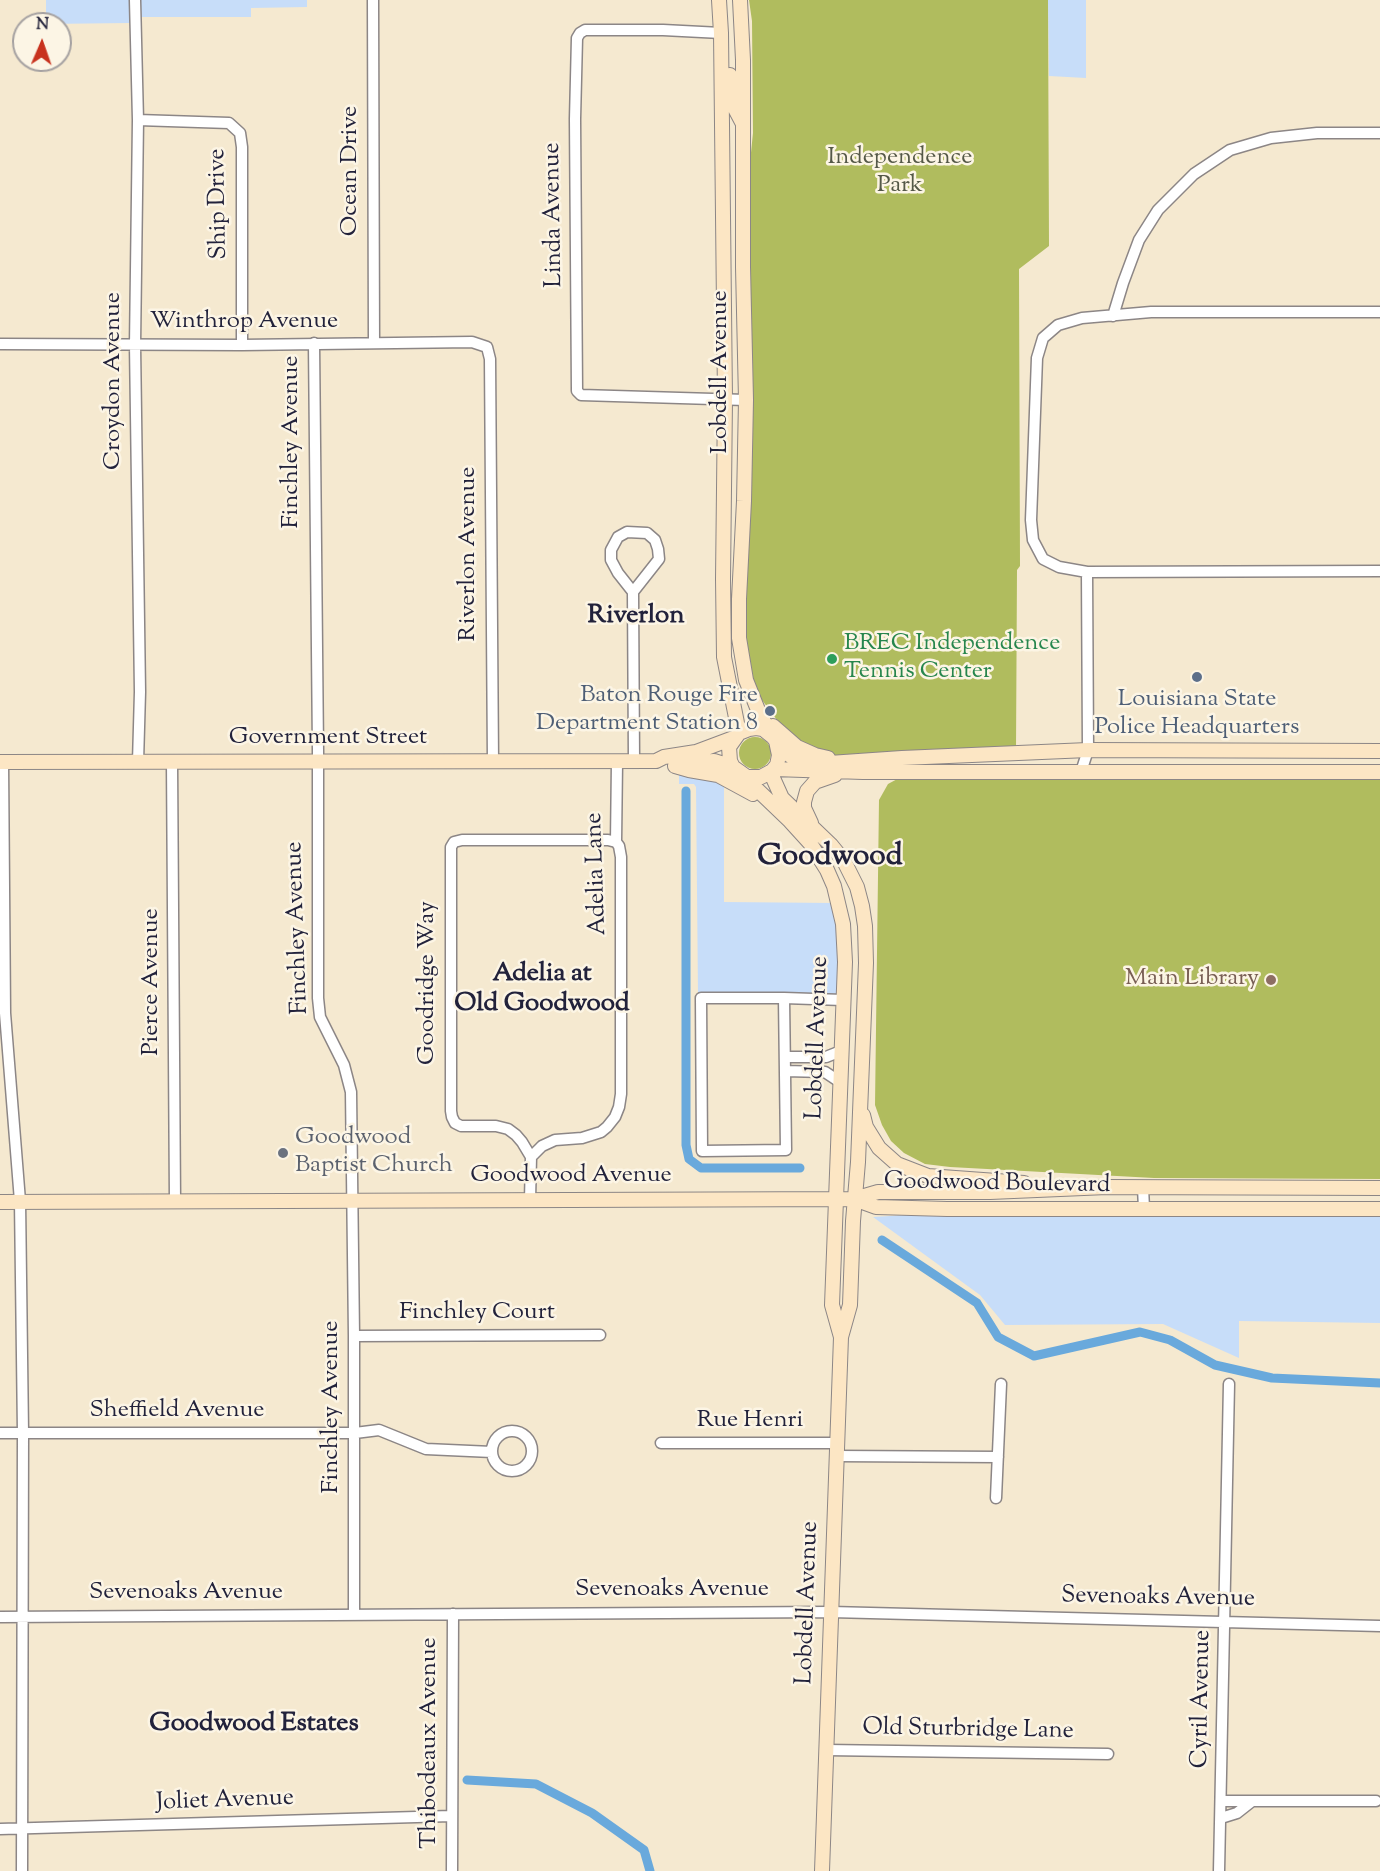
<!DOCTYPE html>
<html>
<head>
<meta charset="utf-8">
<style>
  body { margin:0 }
  #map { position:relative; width:1380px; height:1871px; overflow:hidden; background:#f5e9d0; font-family:"Sorts Mill Goudy",serif }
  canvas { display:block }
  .north { position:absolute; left:12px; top:12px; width:60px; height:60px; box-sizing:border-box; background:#fcf5e5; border:2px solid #a5a1a1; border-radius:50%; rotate:2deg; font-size:16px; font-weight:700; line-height:24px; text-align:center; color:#22223b }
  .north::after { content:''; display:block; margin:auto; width:21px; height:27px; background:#c8321e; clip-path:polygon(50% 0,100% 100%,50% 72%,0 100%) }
</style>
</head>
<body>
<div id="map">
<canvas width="1380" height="1871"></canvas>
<div class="north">N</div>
</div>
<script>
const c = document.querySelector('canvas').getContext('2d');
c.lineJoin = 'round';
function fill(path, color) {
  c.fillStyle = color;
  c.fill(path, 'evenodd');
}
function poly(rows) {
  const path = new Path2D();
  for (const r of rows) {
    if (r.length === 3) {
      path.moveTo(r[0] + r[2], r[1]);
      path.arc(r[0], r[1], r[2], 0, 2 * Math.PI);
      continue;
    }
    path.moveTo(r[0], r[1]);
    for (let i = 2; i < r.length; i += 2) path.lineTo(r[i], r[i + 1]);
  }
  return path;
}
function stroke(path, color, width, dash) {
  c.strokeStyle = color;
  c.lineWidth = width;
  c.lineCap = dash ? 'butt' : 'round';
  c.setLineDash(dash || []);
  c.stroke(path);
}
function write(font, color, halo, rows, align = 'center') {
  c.font = font + ' "Sorts Mill Goudy",serif';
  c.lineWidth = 5;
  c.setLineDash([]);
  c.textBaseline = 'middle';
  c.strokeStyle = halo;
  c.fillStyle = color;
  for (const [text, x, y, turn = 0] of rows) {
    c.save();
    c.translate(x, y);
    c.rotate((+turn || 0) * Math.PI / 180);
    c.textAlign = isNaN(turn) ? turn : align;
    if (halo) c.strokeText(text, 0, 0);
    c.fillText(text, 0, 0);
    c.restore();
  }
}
const built = poly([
  [46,0,130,0,129,23,46,24],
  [139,0,307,0,307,7,251,8,251,17,139,17],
  [1048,0,1086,0,1086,78,1049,76],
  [679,772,724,782,724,902,834,903,839,929,838,994,698,994,696,787,694,784,679,784],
  [1380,1212,1380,1323,1239,1321,1239,1358,1163,1324,1005,1325,980,1295,873,1217,924,1214]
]);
const green = poly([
  [749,0,1048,0,1049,246,1019,269,1020,566,1017,570,1016,749,839,756,829,755,810,749,786,732,762,700,754,684,743,648,748,182,753,133,752,21],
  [755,753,16],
  [1380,775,1380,1179,1154,1178,950,1167,925,1164,904,1153,891,1141,882,1125,875,1105,879,800,888,784,901,777]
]);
const canal = poly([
  [686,791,686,1145,689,1159,701,1168,800,1168],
  [882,1240,977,1303,998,1337,1034,1356,1140,1332,1170,1340,1215,1365,1272,1378,1380,1383],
  [467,1780,536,1784,592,1813,644,1850,650,1871]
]);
const street = poly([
  [135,0,138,120,135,345,140,692,138,762],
  [373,0,374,343],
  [721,33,663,30,585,30,580,33,577,38,575,119,577,391,581,395,746,400],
  [138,120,229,123,240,133,242,147,242,345],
  [1380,312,1151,312,1082,318,1058,325,1043,338,1037,358,1031,520,1033,540,1043,559,1059,567,1087,572,1380,571],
  [1113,316,1123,283,1139,240,1158,210,1194,174,1230,150,1271,138,1317,133,1380,133],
  [314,343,318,751,318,998,320,1017,344,1065,351,1092,354,1336,354,1614],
  [0,344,242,345,472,342,487,347,490,359,493,762],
  [633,592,659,559,658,549,655,540,647,533,627,532,618,537,611,550,611,560,618,573,633,592,634,761],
  [3,762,5,1013,20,1201,23,1433,22,1871],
  [172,762,175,1201],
  [1081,772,1088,750,1087,572],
  [616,842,608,840,462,840,454,842,451,847,451,1111,452,1117,455,1123,461,1126,496,1126,508,1129,516,1135,522,1142,531,1157,542,1146,555,1140,582,1138,601,1132,607,1127,615,1117,619,1107,621,1094,621,857,619,846,616,842,617,762],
  [784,998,786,1150,702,1151,701,998,784,998,843,1000],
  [785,1057,826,1057,841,1051],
  [785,1071,825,1072,840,1082],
  [1143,1187,1144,1209],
  [530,1200,531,1157],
  [354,1336,600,1335],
  [512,1451,20],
  [0,1433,355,1433,379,1430,426,1449,492,1452],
  [661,1443,838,1443],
  [837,1456,998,1457],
  [996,1498,1001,1384],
  [0,1617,831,1612,1380,1626],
  [826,1750,1108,1754],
  [1221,1801,1376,1801],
  [1221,1818,1237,1813,1251,1802],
  [0,1829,451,1816],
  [452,1871,453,1614],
  [1219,1871,1229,1384]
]);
const secondary = poly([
  [719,0,721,33,725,399,723,579,724,657,739,733],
  [740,0,743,60,743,267,746,400,744,501,739,599,739,638,746,680,760,715,773,737,776,741,779,755,777,765,772,771,761,777,747,777,733,767,730,761,729,747,739,733,749,729,756,728,763,729,773,737],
  [730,75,732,103,742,122],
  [773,726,797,747,815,755,828,758],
  [779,748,795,759,815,764,902,758,1088,750,1380,751],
  [0,762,656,761,664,757,696,752,736,737],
  [681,765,698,762,714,761,733,767],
  [675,766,689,770,718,775,753,794],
  [774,769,863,772,1380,772],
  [772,771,773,778,782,798,831,845,844,861,857,887,862,906,865,926,866,963,858,1162,853,1221,850,1305,841,1337,822,1871],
  [743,776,790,821,810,843,827,870,834,886,843,924,845,962,832,1305,841,1337],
  [811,823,804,808,804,802,807,791,815,782,835,775],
  [863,1115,866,1127,879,1148,897,1164,928,1176,1024,1183],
  [854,1199,876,1207,947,1209,1380,1209],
  [0,1202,854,1199,878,1192,990,1192,1107,1187,1380,1188]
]);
const markers = [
  [832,659,6,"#2e9e5b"],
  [1197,677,6,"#5c6f8a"],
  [770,711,6,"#5c6f8a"],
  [1271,980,6,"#8d6e63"],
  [283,1153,6,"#6b7280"]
];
const parkNames = [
  ["Independence",900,159],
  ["Park",900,187]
];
const streetNames = [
  ["Ocean Drive",352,171,-90],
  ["Ship Drive",220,204,-91],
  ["Linda Avenue",555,215,-91],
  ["Winthrop Avenue",244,323],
  ["Lobdell Avenue",722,372,-90],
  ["Croydon Avenue",115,381,-90],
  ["Finchley Avenue",293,442,-90],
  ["Riverlon Avenue",470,554,-90],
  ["Government Street",328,739],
  ["Adelia Lane",598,874,-92],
  ["Finchley Avenue",299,928,-92],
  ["Pierce Avenue",153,982,-90],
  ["Goodridge Way",429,983,-90],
  ["Lobdell Avenue",819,1038,-88],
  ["Goodwood Avenue",571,1177],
  ["Goodwood Boulevard",997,1185,1],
  ["Finchley Court",477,1314],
  ["Finchley Avenue",333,1407,-90],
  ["Sheffield Avenue",177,1412],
  ["Rue Henri",750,1422],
  ["Sevenoaks Avenue",672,1591],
  ["Sevenoaks Avenue",186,1594],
  ["Sevenoaks Avenue",1158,1599,1],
  ["Lobdell Avenue",809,1603,-88],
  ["Cyril Avenue",1203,1699,-89],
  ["Old Sturbridge Lane",968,1731,1],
  ["Thibodeaux Avenue",431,1743,-90],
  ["Joliet Avenue",225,1802,-2]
];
const leisureNames = [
  ["BREC Independence",844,645],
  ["Tennis Center",844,673]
];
const serviceNames = [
  ["Baton Rouge Fire",758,697],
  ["Department Station 8",758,725],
  ["Louisiana State",1197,701,"center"],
  ["Police Headquarters",1197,729,"center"]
];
const educationNames = [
  ["Main Library",1259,980]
];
const worshipNames = [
  ["Goodwood",295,1139],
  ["Baptist Church",295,1167]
];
const neighbourhoodNames = [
  ["Riverlon",636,618],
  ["Adelia at",542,976],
  ["Old Goodwood",542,1006],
  ["Goodwood Estates",254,1726]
];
const districtNames = [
  ["Goodwood",830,859]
];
fill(built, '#c7ddf9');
fill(green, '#b0bc5e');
stroke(canal, '#69a9dc', 9);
stroke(street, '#8c8686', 13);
stroke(secondary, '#8c8686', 16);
stroke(street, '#fff', 10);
stroke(secondary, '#fce6c4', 14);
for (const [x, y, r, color] of markers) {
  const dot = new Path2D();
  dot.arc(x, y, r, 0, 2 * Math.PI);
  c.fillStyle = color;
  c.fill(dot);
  stroke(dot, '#fcf5e5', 2);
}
write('24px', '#545847', '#fcf5e5', parkNames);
write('24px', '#22223b', '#fcf5e5', streetNames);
write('24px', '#27864d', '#fcf5e5', leisureNames, 'left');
write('24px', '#4e5e75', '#fcf5e5', serviceNames, 'right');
write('24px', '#785e54', '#fcf5e5', educationNames, 'right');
write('24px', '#5b616d', '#fcf5e5', worshipNames, 'left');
write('bold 26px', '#22223b', '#fcf5e5', neighbourhoodNames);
write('bold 30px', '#22223b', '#fcf5e5', districtNames);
</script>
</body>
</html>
